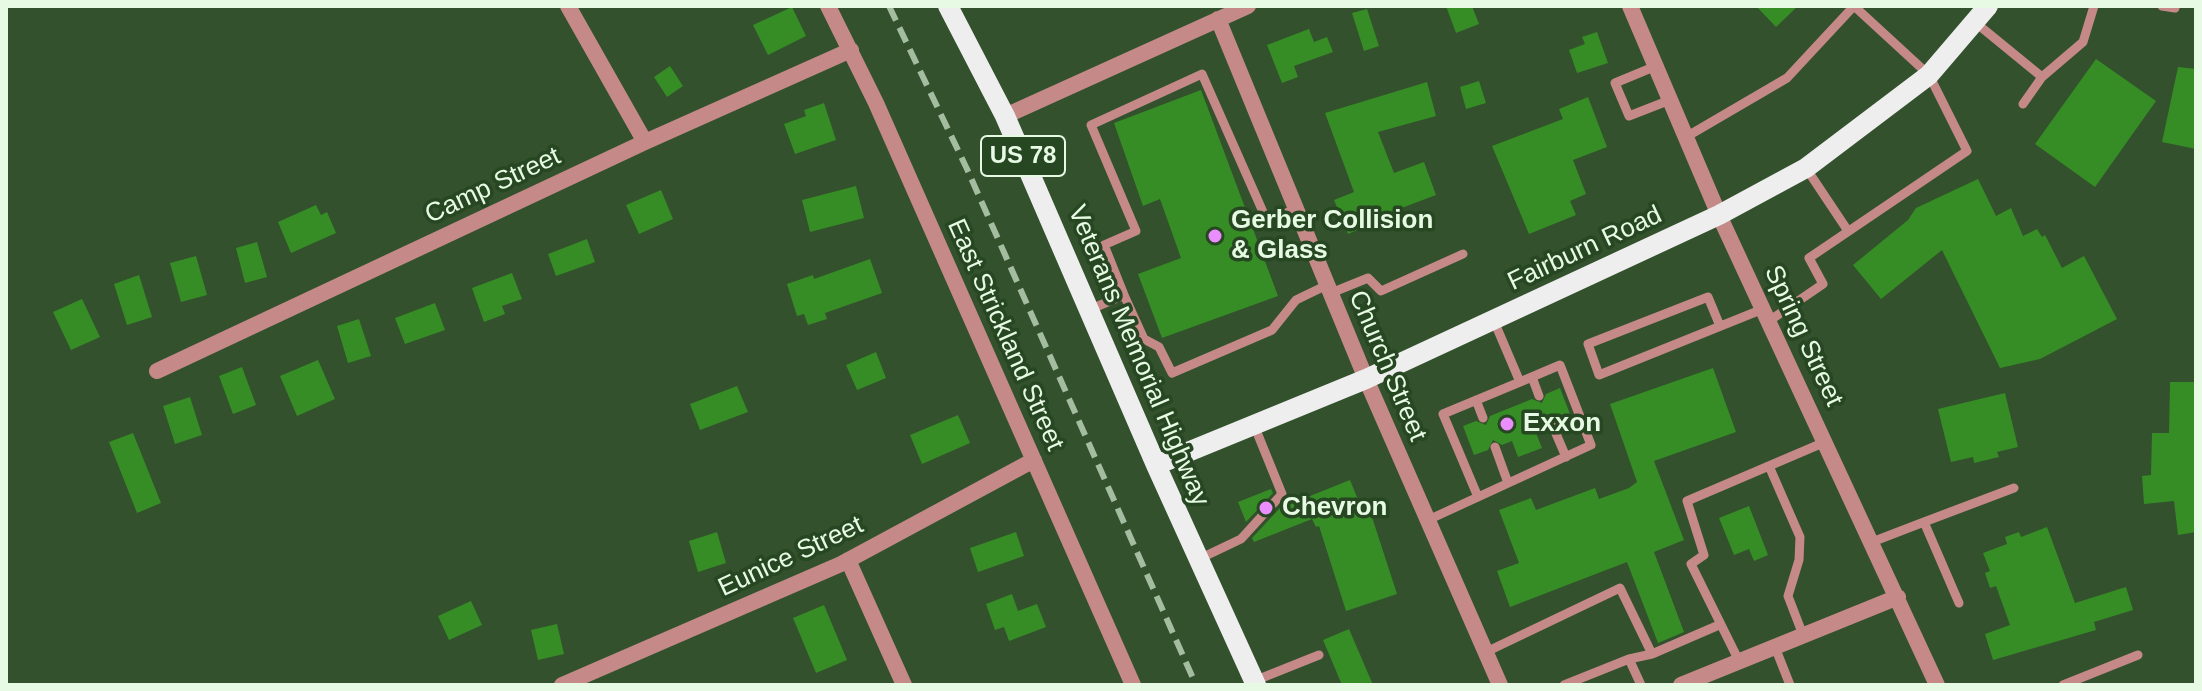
<!DOCTYPE html>
<html>
<head>
<meta charset="utf-8">
<style>
  body { margin:0 }
  #map { position:relative; width:2202px; height:691px; overflow:hidden; background:#32512c; font-family:Arial,sans-serif }
  canvas { display:block }
  .frame { position:absolute; inset:0; border:8px solid #e7fae4; pointer-events:none }
</style>
</head>
<body>
<div id="map">
<canvas width="2202" height="691"></canvas>
<div class="frame"></div>
</div>
<script>
const c = document.querySelector('canvas').getContext('2d');
c.lineJoin = 'round';
function fill(path, color) {
  c.fillStyle = color;
  c.fill(path, 'evenodd');
}
function poly(rows) {
  const path = new Path2D();
  for (const r of rows) {
    path.moveTo(r[0], r[1]);
    for (let i = 2; i < r.length; i += 2) path.lineTo(r[i], r[i + 1]);
  }
  return path;
}
function stroke(path, color, width, dash) {
  c.strokeStyle = color;
  c.lineWidth = width;
  c.lineCap = dash ? 'butt' : 'round';
  c.setLineDash(dash || []);
  c.stroke(path);
}
function write(font, color, halo, rows, align = 'center') {
  c.font = font + ' Arial,sans-serif';
  c.lineWidth = 7;
  c.setLineDash([]);
  c.textBaseline = 'middle';
  c.strokeStyle = halo;
  c.fillStyle = color;
  for (const [text, x, y, turn = 0] of rows) {
    c.save();
    c.translate(x, y);
    c.rotate((+turn || 0) * Math.PI / 180);
    c.textAlign = isNaN(turn) ? turn : align;
    if (halo) c.strokeText(text, 0, 0);
    c.fillText(text, 0, 0);
    c.restore();
  }
}
const building = poly([
  [1446,6,1472,6,1479,24,1456,33],
  [1756,6,1798,6,1776,27],
  [792,7,806,36,768,55,753,25],
  [1367,9,1379,46,1364,51,1352,13],
  [1309,29,1314,42,1327,37,1333,52,1294,66,1298,77,1282,83,1267,45],
  [1597,32,1608,63,1577,73,1569,50,1585,44,1582,37],
  [2096,59,2156,101,2095,187,2035,144],
  [670,66,683,86,667,97,654,77],
  [2178,67,2196,69,2196,149,2162,142],
  [1479,81,1486,103,1466,109,1460,87],
  [1427,82,1436,116,1378,132,1394,173,1424,162,1436,195,1370,220,1371,224,1348,234,1334,200,1354,192,1325,113],
  [1201,90,1278,296,1162,338,1138,274,1181,258,1160,199,1143,206,1114,123],
  [1588,97,1607,147,1573,160,1586,194,1570,201,1576,215,1529,234,1492,146,1563,119,1559,109],
  [824,103,836,140,795,154,784,124,806,116,804,110],
  [1978,179,1996,216,2011,208,2023,236,2037,229,2042,237,2045,235,2062,268,2084,256,2117,319,2040,359,2000,368,1942,250,1881,299,1853,265,1908,220,1916,208],
  [856,186,864,218,810,232,802,200],
  [661,190,673,219,639,234,626,205],
  [316,205,321,215,327,212,336,233,291,253,278,222],
  [587,239,595,262,556,276,548,254],
  [257,242,267,277,245,283,236,248],
  [196,256,207,295,181,302,170,263],
  [870,259,882,293,825,313,827,319,808,325,804,314,797,316,787,284,813,275,814,279],
  [512,273,522,299,502,306,505,314,484,322,472,288],
  [139,275,152,317,127,325,114,284],
  [82,299,100,337,71,350,53,312],
  [435,303,445,330,405,344,395,318],
  [359,319,371,356,348,363,337,326],
  [876,352,886,378,857,390,846,365],
  [318,360,335,399,297,416,280,376],
  [242,367,256,405,233,414,219,376],
  [1713,368,1736,432,1654,461,1684,540,1654,552,1684,632,1658,643,1627,562,1510,607,1497,571,1519,563,1499,510,1531,498,1536,510,1595,488,1599,499,1629,488,1637,482,1610,404],
  [2170,382,2196,382,2196,532,2178,535,2174,501,2144,504,2142,476,2151,475,2152,433,2169,433],
  [737,386,748,412,700,430,690,404],
  [1560,388,1570,414,1558,419,1549,415,1544,424,1534,428,1542,448,1518,457,1512,441,1502,445,1493,440,1488,450,1474,455,1463,426,1476,421,1486,425,1490,416,1532,399,1542,403,1546,394],
  [2005,393,2018,447,1997,452,1999,457,1974,463,1973,457,1951,462,1938,409],
  [190,397,202,435,175,444,163,406],
  [958,415,970,443,922,464,910,435],
  [133,433,161,503,137,513,109,442],
  [1350,480,1365,517,1371,514,1397,594,1346,611,1319,526,1316,527,1312,519,1254,542,1252,538,1280,508],
  [1271,489,1273,493,1246,522,1238,502],
  [1749,506,1768,555,1754,561,1749,549,1734,555,1719,518],
  [2047,527,2075,603,2126,587,2133,610,2094,622,2096,630,1993,660,1985,634,2010,625,1996,586,1990,588,1985,573,1990,571,1983,553,2007,544,2005,537,2019,532,2021,537],
  [717,532,726,563,698,572,689,541],
  [1016,532,1024,556,978,572,970,548],
  [1012,594,1018,611,1037,604,1046,627,1009,641,1004,627,995,630,986,604],
  [471,601,482,625,449,640,438,616],
  [824,605,847,660,816,673,793,618],
  [557,624,564,654,538,660,531,630],
  [1349,629,1373,685,1342,685,1323,640]
]);
const lane = poly([
  [2162,6,2175,8],
  [1976,23,2042,77],
  [1656,66,1615,83,1629,116,1670,100],
  [2023,104,2042,77,2083,42,2094,6],
  [1686,137,1787,78,1854,6],
  [1806,168,1848,231],
  [1331,293,1368,278,1381,291,1463,254],
  [1124,295,1144,339,1159,347,1172,373,1272,330,1296,300,1327,285],
  [1091,309,1124,295,1104,245,1136,231,1091,125,1202,74,1267,221,1296,209],
  [1769,321,1823,284,1809,258,1967,151,1929,75,1854,6],
  [1720,326,1708,297,1588,344,1599,375,1763,309],
  [1532,377,1539,396],
  [1476,400,1483,418],
  [1551,422,1566,457],
  [1495,447,1508,483],
  [1769,466,1800,537,1799,560,1788,596,1803,635],
  [1478,497,1443,414,1520,382],
  [1428,520,1591,445,1560,365,1520,382,1494,321],
  [1924,522,2014,488],
  [1872,542,1924,522,1959,603],
  [1199,559,1241,539,1282,494,1254,425],
  [1775,647,1790,685],
  [1486,652,1620,588,1652,654,1629,659,1641,685],
  [1652,654,1719,625],
  [1739,661,1691,564,1704,555,1687,501,1825,442],
  [1254,681,1319,655],
  [1564,685,1629,659],
  [2063,685,2138,655]
]);
const street = poly([
  [568,6,645,142],
  [828,6,876,103,1133,685],
  [1630,6,1719,215,1937,685],
  [1218,19,1366,379,1500,685],
  [1005,116,1248,6],
  [157,371,645,142,851,50],
  [848,560,904,685],
  [562,685,841,564,1034,460],
  [1681,685,1898,597]
]);
const primary = poly([
  [948,6,1005,116,1156,465,1256,685],
  [1156,465,1366,379,1719,215,1806,168,1929,75,1988,6]
]);
const rail = poly([
  [889,6,967,169,1196,685]
]);
const markers = [
  [1215,236,8,"#ea8dfd"],
  [1507,424,8,"#ea8dfd"],
  [1266,508,8,"#ea8dfd"]
];
const shields = [
  [1023,156,84]
];
const shieldNames = [
  ["US 78",1023,156]
];
const streetNames = [
  ["Camp Street",493,186,-25],
  ["Fairburn Road",1585,249,-25],
  ["East Strickland Street",1005,335,66],
  ["Spring Street",1803,336,65],
  ["Veterans Memorial Highway",1138,356,67],
  ["Church Street",1387,366,67],
  ["Eunice Street",791,557,-25]
];
const poiNames = [
  ["Gerber Collision",1231,221],
  ["& Glass",1231,251],
  ["Exxon",1523,424],
  ["Chevron",1282,508]
];
fill(building, '#368d26');
stroke(lane, '#c58a88', 9);
stroke(street, '#c58a88', 16);
stroke(primary, '#eee', 20);
stroke(rail, '#a4bca0', 6, [16, 8]);
for (const [x, y, r, color] of markers) {
  const dot = new Path2D();
  dot.arc(x, y, r, 0, 2 * Math.PI);
  c.fillStyle = color;
  c.fill(dot);
  stroke(dot, '#274622', 3);
}
for (const [x, y, w] of shields) {
  const box = new Path2D();
  box.roundRect(x - w / 2, y - 20, w, 40, 6);
  c.fillStyle = '#274622';
  c.fill(box);
  stroke(box, '#e7fae4', 2);
}
write('bold 24px', '#e7fae4', null, shieldNames);
write('26px', '#e7fae4', '#274622', streetNames);
write('bold 26px', '#e7fae4', '#274622', poiNames, 'left');
</script>
</body>
</html>
